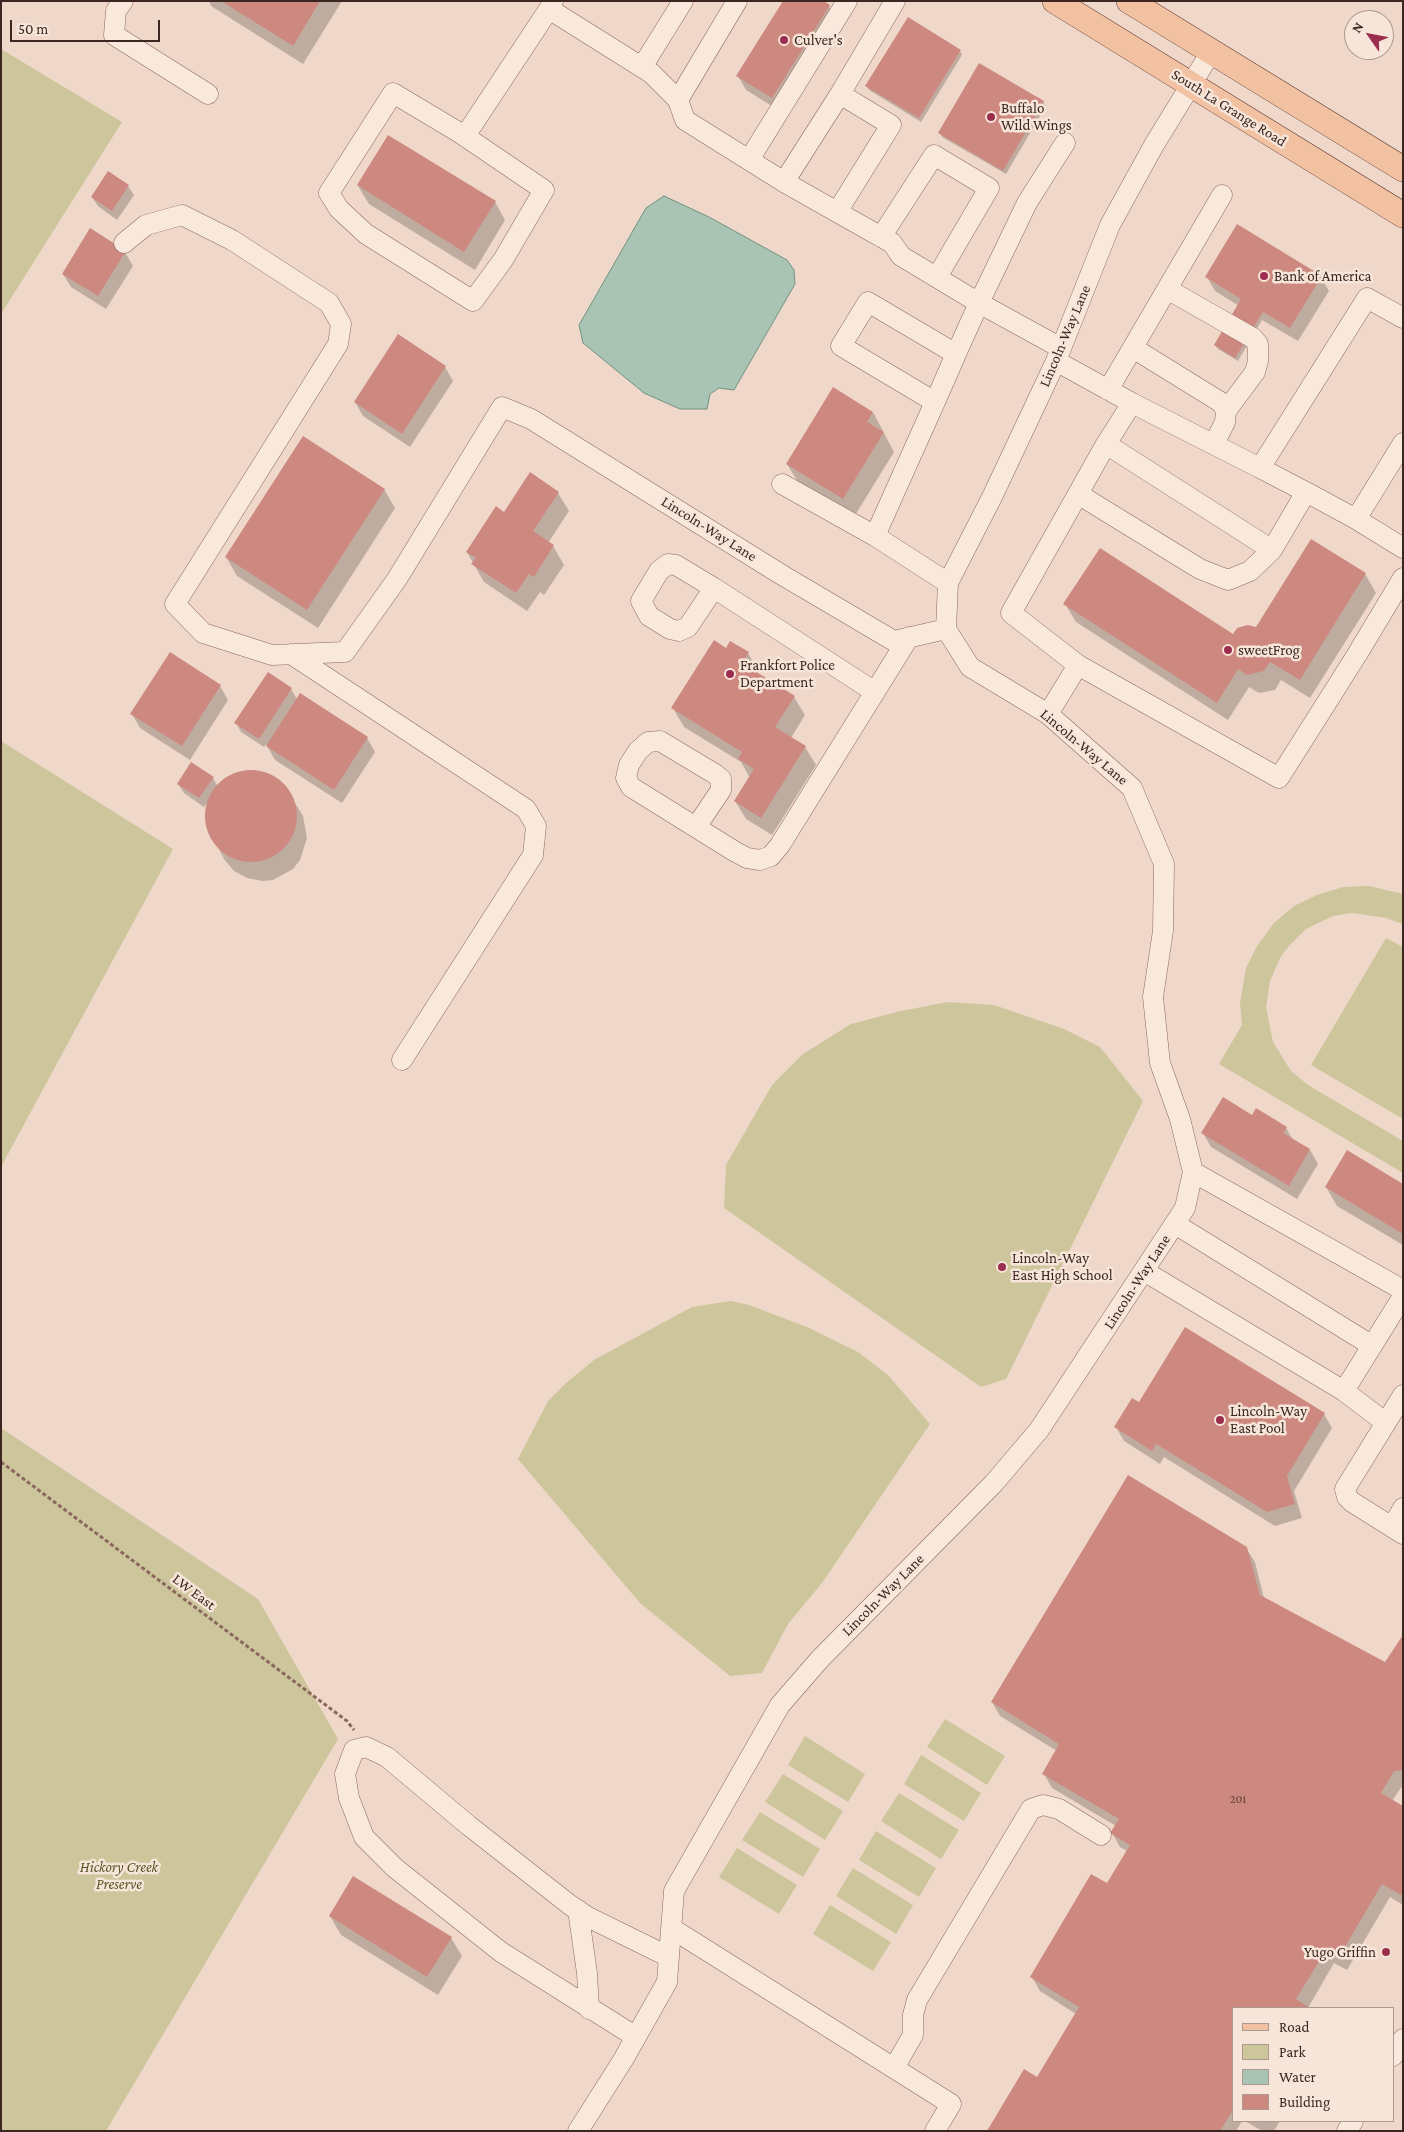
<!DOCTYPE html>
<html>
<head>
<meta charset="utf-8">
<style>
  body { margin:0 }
  #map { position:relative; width:1404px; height:2132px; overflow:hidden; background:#efd8c9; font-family:"Crimson Pro",serif }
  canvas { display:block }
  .frame { position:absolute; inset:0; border:2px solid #3c2621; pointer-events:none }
  .legend { position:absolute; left:1232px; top:2007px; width:162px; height:115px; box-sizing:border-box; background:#f6e5d8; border:1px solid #ac998f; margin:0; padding:6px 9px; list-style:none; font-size:15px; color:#3c2621 }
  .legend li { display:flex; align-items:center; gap:10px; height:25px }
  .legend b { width:25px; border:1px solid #ac998f }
  .north { position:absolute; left:1344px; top:10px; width:50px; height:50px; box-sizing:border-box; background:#f6e5d8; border:1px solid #ac998f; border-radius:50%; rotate:303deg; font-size:14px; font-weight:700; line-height:20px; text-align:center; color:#3c2621 }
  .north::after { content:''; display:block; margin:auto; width:18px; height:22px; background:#9b2d4e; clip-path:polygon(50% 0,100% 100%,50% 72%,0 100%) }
  .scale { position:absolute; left:10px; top:20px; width:150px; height:22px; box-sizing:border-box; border:2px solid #3c2621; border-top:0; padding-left:6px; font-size:15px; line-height:18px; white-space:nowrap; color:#3c2621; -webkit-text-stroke:4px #f6e5d8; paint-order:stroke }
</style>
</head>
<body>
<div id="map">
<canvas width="1404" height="2132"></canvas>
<div class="frame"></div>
<ul class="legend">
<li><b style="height:6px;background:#f1c1a2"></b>Road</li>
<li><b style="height:14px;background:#cdc59c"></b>Park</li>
<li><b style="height:14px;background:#a9c3b4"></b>Water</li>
<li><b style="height:14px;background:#cd887f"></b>Building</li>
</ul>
<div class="north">N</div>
<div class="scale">50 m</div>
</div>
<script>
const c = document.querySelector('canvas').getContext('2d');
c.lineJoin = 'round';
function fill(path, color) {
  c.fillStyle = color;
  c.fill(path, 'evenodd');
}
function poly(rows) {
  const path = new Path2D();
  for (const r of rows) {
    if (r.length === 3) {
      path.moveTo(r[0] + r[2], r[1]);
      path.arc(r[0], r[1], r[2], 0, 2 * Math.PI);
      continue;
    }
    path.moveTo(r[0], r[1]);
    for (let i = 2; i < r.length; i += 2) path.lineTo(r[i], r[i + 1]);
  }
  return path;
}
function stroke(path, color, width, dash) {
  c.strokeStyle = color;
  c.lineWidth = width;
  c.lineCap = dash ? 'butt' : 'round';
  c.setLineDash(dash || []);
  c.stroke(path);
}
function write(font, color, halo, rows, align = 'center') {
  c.font = font + ' "Crimson Pro",serif';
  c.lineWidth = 5;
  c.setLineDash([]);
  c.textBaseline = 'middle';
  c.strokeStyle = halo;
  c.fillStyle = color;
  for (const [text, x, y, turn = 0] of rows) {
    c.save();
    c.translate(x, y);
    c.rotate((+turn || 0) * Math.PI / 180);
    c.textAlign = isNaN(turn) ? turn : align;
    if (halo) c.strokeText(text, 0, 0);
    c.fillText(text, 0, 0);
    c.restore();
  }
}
const green = poly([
  [1,49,122,122,1,314],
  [1,741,173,849,1,1167],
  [1369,886,1403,894,1403,924,1386,918,1352,913,1333,916,1306,929,1288,947,1280,958,1270,981,1266,1007,1273,1042,1291,1071,1308,1085,1403,1141,1403,1173,1219,1064,1242,1025,1240,1002,1246,968,1257,946,1274,923,1294,906,1317,895,1343,887],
  [1386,938,1403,947,1403,1119,1311,1065],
  [948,1002,994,1005,1064,1029,1100,1047,1143,1101,1006,1379,981,1387,724,1208,726,1165,772,1085,803,1054,851,1024,901,1011],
  [731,1301,749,1305,807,1327,858,1352,888,1375,930,1424,822,1583,788,1624,762,1673,730,1676,640,1603,518,1459,548,1401,566,1383,594,1360,692,1307],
  [1,1428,258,1599,338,1739,106,2131,1,2131],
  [945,1719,1005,1756,987,1785,927,1747],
  [805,1736,865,1774,848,1802,788,1765],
  [921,1755,981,1793,964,1821,904,1784],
  [783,1774,843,1811,825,1840,765,1802],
  [899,1793,959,1830,941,1859,881,1821],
  [760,1812,820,1849,803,1877,742,1840],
  [876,1831,936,1868,919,1897,859,1860],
  [737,1848,797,1885,779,1914,719,1877],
  [853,1868,913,1905,896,1934,836,1896],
  [830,1905,891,1942,873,1971,813,1934]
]);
const water = poly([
  [664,196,709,217,787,260,794,270,795,284,734,390,719,388,710,394,707,409,680,409,644,393,583,343,579,325,646,208,664,196]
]);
const shadow = poly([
  [209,1,342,1,303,64,211,6],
  [822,1,829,6,838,20,780,111,746,90,738,76],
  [960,51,962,55,921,122,869,90,867,86],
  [1043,102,1046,106,1006,174,942,137,940,133],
  [128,186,134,195,117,220,98,206,92,197],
  [358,186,495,202,505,220,475,270,369,204],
  [125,252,133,266,106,309,71,287,63,274],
  [1207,277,1321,277,1329,291,1298,341,1262,320,1238,361,1218,349,1215,345,1239,306,1215,291],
  [398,336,445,367,453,381,410,447,363,416,355,402],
  [873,412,894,452,854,517,798,482,787,464],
  [384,489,395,508,318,628,237,576,226,557],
  [558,493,569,511,548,543,553,546,564,565,544,595,540,592,527,611,484,582,467,552],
  [1312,541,1365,574,1376,593,1310,698,1281,680,1275,690,1259,693,1249,687,1228,720,1076,622,1065,604,1234,636,1256,629],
  [726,649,748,653,758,671,757,674,794,697,805,715,791,738,805,747,816,765,772,835,746,819,735,801,750,778,741,762,684,727,673,708],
  [269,674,291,689,297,699,367,738,375,752,342,803,275,760,266,744,264,747,241,732,236,723],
  [220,686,228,700,190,760,140,728,132,714],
  [248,771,263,773,277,779,285,787,303,816,307,838,300,860,293,869,273,880,262,881,247,878,234,871,224,859,207,825,206,810,209,801,204,807,184,793,178,784,213,778,218,787,233,775],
  [1252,1117,1286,1128,1293,1140,1310,1150,1318,1164,1297,1199,1211,1147,1203,1133],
  [1403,1186,1403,1245,1337,1206,1326,1187],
  [1139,1404,1324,1414,1332,1428,1294,1491,1302,1518,1275,1526,1164,1457,1160,1464,1124,1441,1116,1427],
  [1246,1548,1255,1562,1264,1598,1386,1664,1403,1637,1403,1785,1392,1801,1403,1807,1403,1905,1390,1897,1347,1970,1334,1963,1308,2008,1233,2008,1233,2121,1242,2121,1236,2131,989,2131,1038,2079,1076,2014,1040,1991,1032,1977,1107,1884,1127,1851,1120,1847,1112,1833,1116,1826,1052,1788,1044,1774,1057,1751,1000,1716,992,1702],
  [330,1916,451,1938,462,1956,438,1995,341,1935],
  [1245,2121,1280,2121,1274,2131,1262,2131]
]);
const building = poly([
  [221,1,320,1,293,46],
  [783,1,824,1,830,5,772,98,736,76],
  [908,17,961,50,919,118,865,86],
  [979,63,1044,101,1003,171,938,133],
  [388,135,496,201,464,252,357,185],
  [108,171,129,185,112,211,91,197],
  [1237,224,1322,276,1290,328,1263,312,1235,358,1214,345,1241,299,1205,277],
  [90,228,126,251,98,296,62,274],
  [398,334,446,366,402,434,354,402],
  [833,387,873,412,867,422,884,432,843,499,786,464],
  [303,436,385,489,307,610,225,557],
  [530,472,559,492,533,531,554,545,534,577,529,574,516,593,471,564,476,558,466,552,496,506,504,512],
  [1311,539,1366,573,1300,680,1270,662,1264,671,1247,675,1238,669,1217,703,1063,604,1100,548,1233,634,1237,628,1248,625,1256,627],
  [714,640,726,648,730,641,749,652,742,663,795,696,775,727,806,746,761,818,734,801,754,769,738,759,742,752,671,708],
  [170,652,221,685,182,746,130,714],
  [268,672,292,688,259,739,234,723],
  [300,693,368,737,334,790,266,746],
  [191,762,214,777,199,798,177,784],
  [251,816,46],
  [1223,1097,1252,1115,1256,1108,1287,1127,1283,1133,1310,1149,1289,1186,1201,1133],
  [1347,1150,1403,1184,1403,1234,1325,1187],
  [1185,1327,1325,1413,1287,1476,1295,1504,1267,1512,1156,1444,1152,1451,1114,1427,1132,1398,1139,1402],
  [1128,1475,1247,1547,1260,1595,1385,1662,1403,1635,1403,1770,1394,1771,1381,1793,1403,1806,1403,1896,1382,1884,1339,1957,1326,1950,1296,1999,1310,2008,1233,2008,1233,2110,1220,2131,987,2131,1024,2069,1037,2077,1079,2007,1030,1977,1091,1874,1107,1883,1130,1845,1110,1833,1119,1819,1042,1774,1059,1744,991,1702],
  [353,1876,452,1937,427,1977,329,1916]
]);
const path = poly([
  [1,1462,347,1721,354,1730]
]);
const minor = poly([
  [123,1,116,11,114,35,208,94],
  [553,1,549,9,651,73,678,100,737,1],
  [642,67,683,1],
  [840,94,895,1],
  [678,100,685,120,784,182],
  [460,133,544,190,503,260,473,301,366,234,339,209,329,193,393,93,460,133,465,136,549,9],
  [749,160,847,1],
  [837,212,891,125,840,94,784,182,837,212,892,243,901,256,979,303,956,354,868,302,841,346,935,402,875,536,948,583],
  [881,237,934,155,989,188,937,277],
  [124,243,146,225,182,215,232,240,329,303,341,324,338,344,175,604,203,633,272,655,345,652,397,579,502,407,531,419,782,575,894,641,946,629],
  [1167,289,1253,338,1258,344,1258,361,1255,372,1226,411],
  [1403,318,1367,298,1260,468,1306,492,1272,550,1106,444,1011,613,1078,665,1279,778,1358,653,1403,578],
  [1061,348,979,303,1027,203,1065,143],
  [1133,348,1222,403,1226,411,1225,422,1214,444],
  [1056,361,1132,403,1260,468],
  [1108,390,1222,195],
  [935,402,956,354],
  [1403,443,1356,519,1403,548],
  [1106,444,1132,403],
  [782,484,875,536],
  [1306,492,1356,519],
  [1078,494,1200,569,1228,580,1250,571,1272,550],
  [714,588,688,627,679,631,670,629,649,616,641,601,659,571,668,564,676,565,714,588,875,692],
  [291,654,526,809,536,826,533,855,402,1060],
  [1048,714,1078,665],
  [696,827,721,790,721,779,715,774,660,741,648,742,638,751,629,765,626,778,631,787,734,851,747,858,760,860,771,856,780,845,909,637],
  [1193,1172,1403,1290],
  [1175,1224,1371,1345],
  [1144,1271,1344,1391,1386,1423],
  [1344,1391,1403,1296],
  [1403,1395,1345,1489,1347,1497,1352,1502,1403,1534],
  [1392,1527,1403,1508],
  [578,1910,587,1973,589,2009],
  [671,1928,951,2104,935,2131],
  [636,2037,501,1952,395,1868,364,1837,349,1798,345,1774,354,1750,366,1747,387,1757,468,1825,570,1905,588,1917,669,1957],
  [1393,2056,1403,2039],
  [894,2068,913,2035,913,2015,917,2000,1031,1809,1043,1805,1059,1809,1101,1835],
  [578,2131,623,2060,667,1982,674,1891,780,1705,820,1659,994,1483,1039,1430,1185,1208,1193,1172,1180,1119,1160,1063,1153,997,1163,931,1164,864,1132,788,1048,714,970,667,946,629,948,583,993,495,1056,361,1110,225,1154,145,1211,52],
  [1347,2131,1353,2121]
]);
const major = poly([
  [1055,1,1403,215],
  [1129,1,1403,169]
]);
const markers = [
  [784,40,5,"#9b2d4e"],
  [991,117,5,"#9b2d4e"],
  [1264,276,5,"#9b2d4e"],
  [1228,650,5,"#9b2d4e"],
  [730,674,5,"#9b2d4e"],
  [1002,1267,5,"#9b2d4e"],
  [1220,1420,5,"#9b2d4e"],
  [1386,1952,5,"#9b2d4e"]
];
const numberNames = [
  ["201",1238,1799]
];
const poiNames = [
  ["Culver's",794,40],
  ["Buffalo",1001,108],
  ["Wild Wings",1001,125],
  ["Bank of America",1274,276],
  ["sweetFrog",1238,650],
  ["Frankfort Police",740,665],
  ["Department",740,682],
  ["Lincoln-Way",1012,1258],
  ["East High School",1012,1275],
  ["Lincoln-Way",1230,1411],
  ["East Pool",1230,1428],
  ["Yugo Griffin",1376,1952,"right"]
];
const streetNames = [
  ["South La Grange Road",1229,108,32],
  ["Lincoln-Way Lane",1065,336,-67],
  ["Lincoln-Way Lane",709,529,32],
  ["Lincoln-Way Lane",1084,747,40],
  ["Lincoln-Way Lane",1137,1282,-57],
  ["LW East",194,1592,37],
  ["Lincoln-Way Lane",883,1595,-45]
];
const parkNames = [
  ["Hickory Creek",119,1867],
  ["Preserve",119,1884]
];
fill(green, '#cdc59c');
fill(water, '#a9c3b4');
stroke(water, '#70927f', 1);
fill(shadow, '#0003');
fill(building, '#cd887f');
stroke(minor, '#8b685d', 21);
stroke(major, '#5a3831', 26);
stroke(path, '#8b685d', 3, [4, 2.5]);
stroke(minor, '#f9e8dc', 20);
stroke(major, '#f1c1a2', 25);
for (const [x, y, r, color] of markers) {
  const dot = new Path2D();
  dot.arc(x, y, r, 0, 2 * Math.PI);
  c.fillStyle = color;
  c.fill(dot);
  stroke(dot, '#f6e5d8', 2);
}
write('12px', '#603e38', null, numberNames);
write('15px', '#3c2621', '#f6e5d8', poiNames, 'left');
write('15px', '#3c2621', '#f6e5d8', streetNames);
write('italic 15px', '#585627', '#f6e5d8', parkNames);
</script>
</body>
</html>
